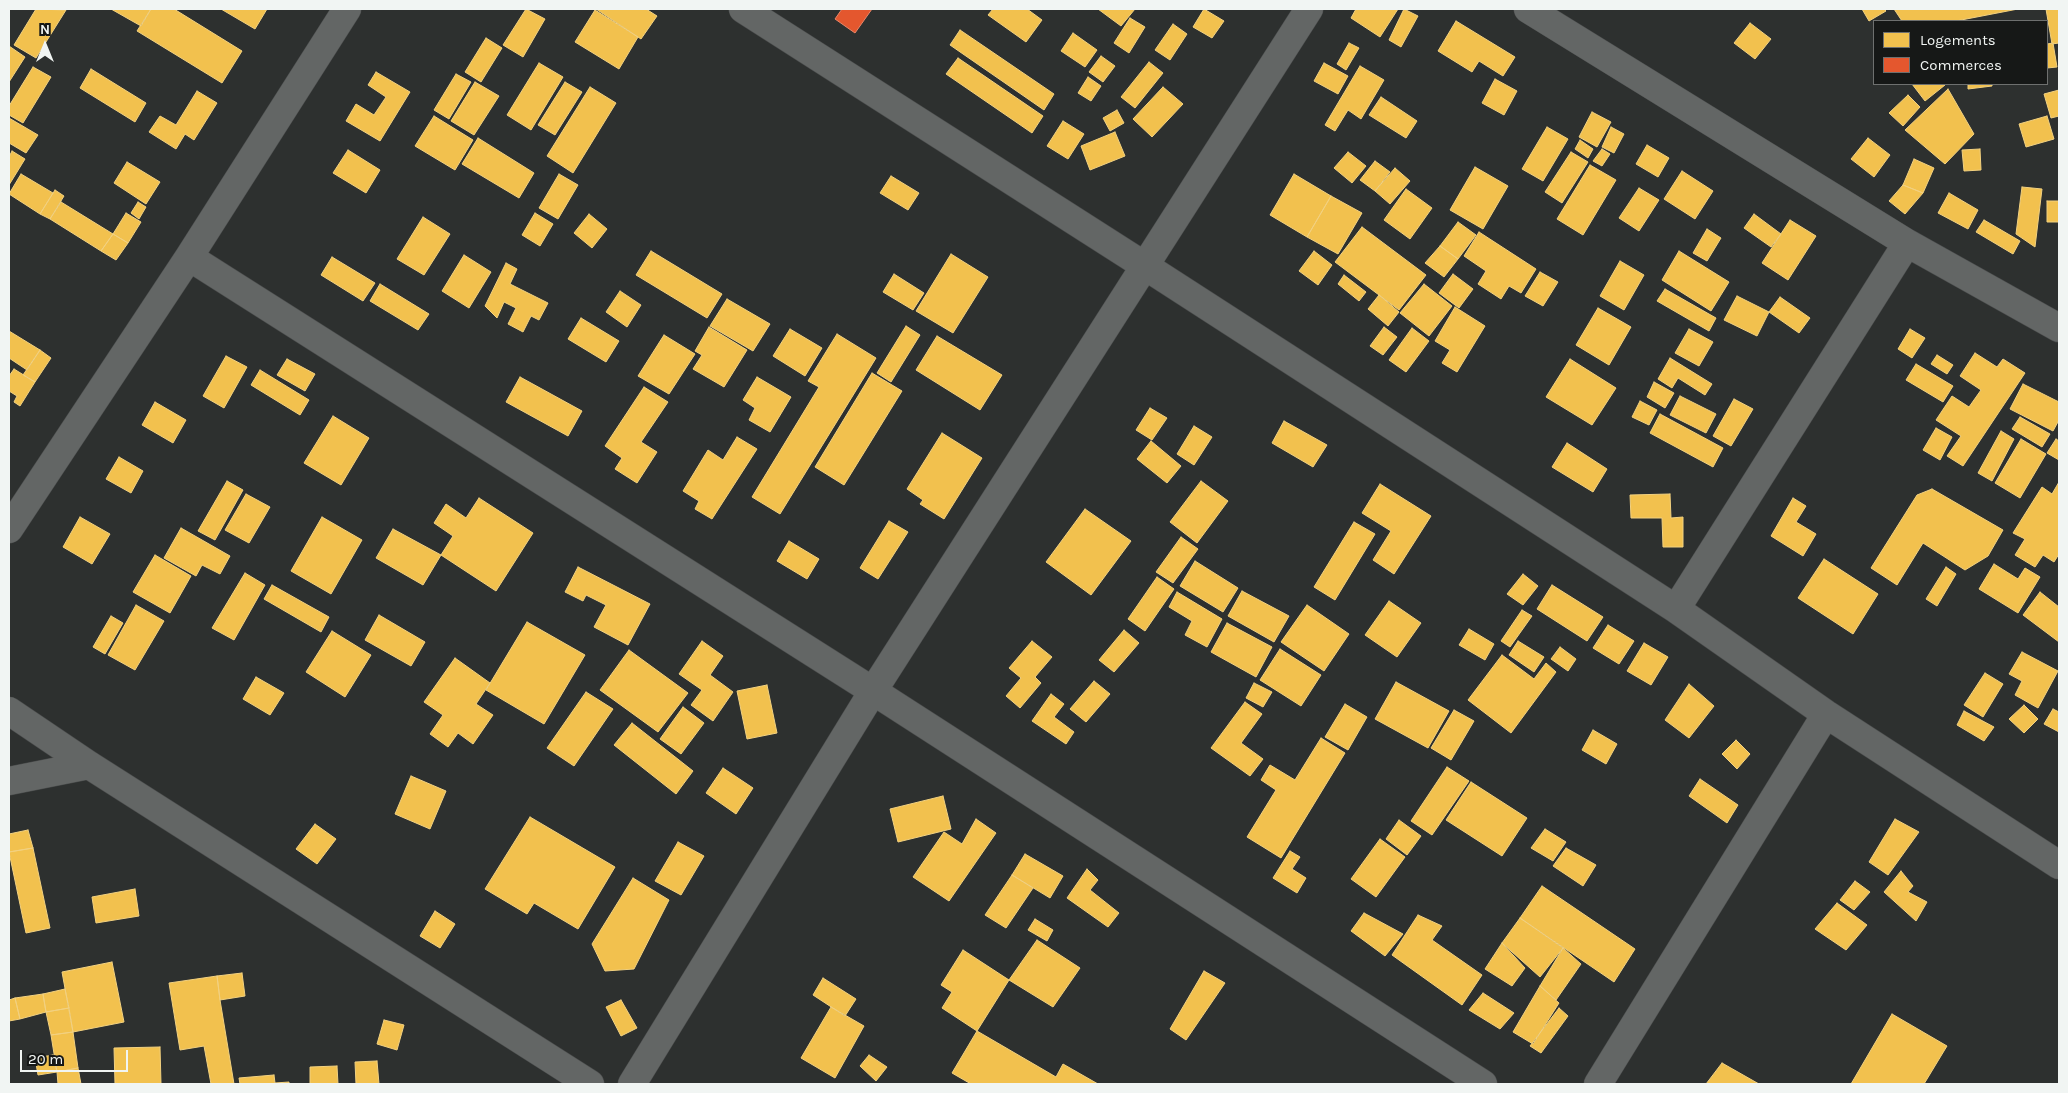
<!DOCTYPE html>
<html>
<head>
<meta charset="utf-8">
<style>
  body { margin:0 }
  #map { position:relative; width:2068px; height:1093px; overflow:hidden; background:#2d302f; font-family:Karla,sans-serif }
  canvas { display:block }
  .frame { position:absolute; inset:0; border:10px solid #f1f5f3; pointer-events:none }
  .legend { position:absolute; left:1873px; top:20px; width:175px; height:65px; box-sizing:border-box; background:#161817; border:1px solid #6e706f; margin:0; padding:6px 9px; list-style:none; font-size:15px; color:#f1f5f3 }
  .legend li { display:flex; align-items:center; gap:10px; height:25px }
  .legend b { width:25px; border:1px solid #6e706f }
  .north { position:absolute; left:20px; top:20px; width:50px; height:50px; -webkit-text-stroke:4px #161817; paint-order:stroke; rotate:0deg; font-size:14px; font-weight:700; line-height:20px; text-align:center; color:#f1f5f3 }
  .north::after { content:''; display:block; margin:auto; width:18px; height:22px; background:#f1f5f3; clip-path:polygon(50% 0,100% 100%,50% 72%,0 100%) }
  .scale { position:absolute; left:20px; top:1050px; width:108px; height:22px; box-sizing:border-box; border:2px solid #f1f5f3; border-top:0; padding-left:6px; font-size:15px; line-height:18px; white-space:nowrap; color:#f1f5f3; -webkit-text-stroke:4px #161817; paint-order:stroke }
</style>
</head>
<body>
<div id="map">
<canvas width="2068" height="1093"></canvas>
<div class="frame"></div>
<ul class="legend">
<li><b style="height:14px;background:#f2c14e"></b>Logements</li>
<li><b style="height:14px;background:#e4572e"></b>Commerces</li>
</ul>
<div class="north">N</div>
<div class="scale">20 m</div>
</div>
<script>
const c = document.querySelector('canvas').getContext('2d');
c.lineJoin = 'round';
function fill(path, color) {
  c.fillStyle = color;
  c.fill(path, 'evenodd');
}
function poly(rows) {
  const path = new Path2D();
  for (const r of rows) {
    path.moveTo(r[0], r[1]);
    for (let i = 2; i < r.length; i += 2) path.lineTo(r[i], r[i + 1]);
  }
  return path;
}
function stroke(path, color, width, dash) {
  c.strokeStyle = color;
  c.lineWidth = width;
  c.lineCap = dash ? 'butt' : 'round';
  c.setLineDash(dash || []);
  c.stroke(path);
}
const homes = poly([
  [36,9,66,10,36,58,14,45,36,9],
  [111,9,151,9,141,26,111,9],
  [151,9,174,9,242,51,222,83,137,31,151,9],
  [221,9,267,9,255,29,221,9],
  [526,9,545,19,523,57,503,45,526,9],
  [596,9,646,9,657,16,641,39,596,9],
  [993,9,1027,9,1042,20,1026,42,988,15,993,9],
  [1098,9,1135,9,1121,26,1098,9],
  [1204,9,1224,21,1212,38,1193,27,1204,9],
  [1356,9,1398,9,1380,37,1351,18,1356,9],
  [1404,9,1418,16,1401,47,1389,40,1404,9],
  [1862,9,1884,9,1886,11,1869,21,1862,9],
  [1894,9,2018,9,1956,21,1902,21,1894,9],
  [2046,9,2059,9,2059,43,2052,44,2046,9],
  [595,10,638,37,619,69,575,42,595,10],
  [1130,18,1145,27,1129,53,1114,43,1130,18],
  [1456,21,1515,57,1503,76,1479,61,1472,72,1438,51,1456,21],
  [1750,23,1771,39,1755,59,1734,43,1750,23],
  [1173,24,1187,34,1170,60,1155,50,1173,24],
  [960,30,1054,94,1044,110,950,45,960,30],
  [1073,33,1097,50,1085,67,1061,51,1073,33],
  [486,38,502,48,481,82,465,72,486,38],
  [1349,43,1359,48,1346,70,1337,64,1349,43],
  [2053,43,2057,67,2047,68,2047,44,2053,43],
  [9,46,25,57,9,82,9,46],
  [1101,56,1115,66,1103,82,1089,72,1101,56],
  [958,58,1043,116,1032,133,946,74,958,58],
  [1149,62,1163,73,1135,108,1121,97,1149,62],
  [539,63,563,77,531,130,507,115,539,63],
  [1324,63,1348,76,1338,94,1314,81,1324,63],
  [1360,66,1384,80,1361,119,1348,110,1335,131,1325,125,1360,66],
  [33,67,51,77,23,123,9,115,9,106,33,67],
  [91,69,146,103,135,122,80,88,91,69],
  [376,72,410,92,380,141,346,121,356,104,374,115,386,97,368,85,376,72],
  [456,74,471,82,449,119,434,110,456,74],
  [1088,77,1101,86,1091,101,1078,93,1088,77],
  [1495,79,1517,91,1504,115,1482,103,1495,79],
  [475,82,499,96,474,135,451,121,475,82],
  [565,82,582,92,555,135,538,125,565,82],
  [1912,84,1944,84,1945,85,1925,101,1912,84],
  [1968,84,1992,84,1992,86,1968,89,1968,84],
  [590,87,616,103,573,173,547,156,590,87],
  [1163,87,1183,104,1152,137,1133,119,1163,87],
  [1948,89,1974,134,1945,164,1905,130,1948,89],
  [2059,90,2059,116,2051,118,2044,94,2059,90],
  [197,91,217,103,194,140,185,134,176,149,149,132,160,116,176,125,197,91],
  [1908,95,1920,107,1903,126,1889,113,1908,95],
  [1381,97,1417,121,1406,138,1369,115,1381,97],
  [1117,110,1124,123,1110,131,1103,118,1117,110],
  [1592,112,1611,122,1597,147,1579,137,1592,112],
  [434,116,473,140,455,170,415,146,434,116],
  [2047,116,2054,139,2026,147,2019,124,2047,116],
  [9,118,38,135,26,153,9,143,9,118],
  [1063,121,1084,134,1068,159,1047,146,1063,121],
  [1547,127,1568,139,1543,181,1522,169,1547,127],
  [1611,127,1624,134,1614,153,1602,147,1611,127],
  [1115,132,1125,156,1090,170,1081,146,1115,132],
  [478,138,534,173,519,198,462,164,478,138],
  [1868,138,1890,155,1874,177,1851,159,1868,138],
  [1580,140,1593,149,1588,158,1575,149,1580,140],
  [1647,145,1669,158,1658,177,1636,164,1647,145],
  [1602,149,1610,154,1602,166,1593,161,1602,149],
  [1980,149,1981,170,1964,171,1962,150,1980,149],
  [348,150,380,170,366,193,333,173,348,150],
  [12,151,25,159,9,185,9,157,12,151],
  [1348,152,1366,166,1352,183,1334,168,1348,152],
  [1571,152,1588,162,1562,203,1545,192,1571,152],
  [1914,159,1934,168,1923,193,1903,185,1914,159],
  [1375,161,1390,172,1375,191,1360,180,1375,161],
  [127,162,160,182,146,204,114,183,127,162],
  [1590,165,1616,180,1583,235,1557,219,1590,165],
  [1475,167,1508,186,1483,229,1450,210,1475,167],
  [1395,168,1410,181,1390,204,1375,191,1395,168],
  [1682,171,1713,191,1695,219,1664,199,1682,171],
  [21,174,53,193,40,214,9,194,21,174],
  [559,174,578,185,558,219,539,208,559,174],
  [1294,174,1331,196,1307,237,1270,215,1294,174],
  [891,176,919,193,908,210,880,193,891,176],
  [1903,185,1923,193,1905,214,1889,201,1903,185],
  [2022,187,2042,189,2035,247,2016,234,2022,187],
  [1639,188,1659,200,1639,231,1619,218,1639,188],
  [1406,189,1432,208,1410,239,1384,220,1406,189],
  [55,190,64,196,50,219,40,214,55,190],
  [1949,193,1978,210,1968,229,1938,213,1949,193],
  [1331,196,1362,213,1338,254,1307,237,1331,196],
  [2047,201,2059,201,2059,222,2047,222,2047,201],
  [61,202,113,234,101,251,50,219,61,202],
  [138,202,146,207,139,219,131,213,138,202],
  [126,213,141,222,128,243,113,234,126,213],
  [535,213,553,224,540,246,522,235,535,213],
  [589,214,607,229,592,248,574,233,589,214],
  [1754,214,1781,234,1771,247,1744,228,1754,214],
  [423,217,450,234,424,275,397,259,423,217],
  [1790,220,1816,236,1788,280,1762,263,1790,220],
  [1984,220,2020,241,2013,254,1976,232,1984,220],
  [1458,222,1476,235,1458,259,1440,246,1458,222],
  [1362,227,1426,275,1399,310,1335,262,1362,227],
  [1707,229,1721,238,1707,261,1693,253,1707,229],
  [1479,232,1536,269,1521,293,1509,286,1501,299,1478,284,1486,271,1464,256,1479,232],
  [113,234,128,243,116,260,101,251,113,234],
  [1440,246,1458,259,1444,277,1425,263,1440,246],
  [651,251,722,294,707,318,636,275,651,251],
  [1314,251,1332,265,1318,285,1299,271,1314,251],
  [1679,251,1729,282,1711,311,1662,280,1679,251],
  [951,254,988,277,953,333,916,311,951,254],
  [464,255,491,272,469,308,442,291,464,255],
  [332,257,375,283,363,301,321,275,332,257],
  [1620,261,1644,275,1624,310,1600,296,1620,261],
  [506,263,517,269,510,284,548,303,539,320,531,316,523,332,508,324,516,308,504,302,497,318,485,306,506,263],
  [1540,272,1558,282,1543,306,1525,296,1540,272],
  [894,274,924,293,913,310,883,292,894,274],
  [1453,274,1473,289,1459,308,1439,293,1453,274],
  [1344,275,1366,292,1359,301,1338,284,1344,275],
  [380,284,429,314,418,330,370,301,380,284],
  [1424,284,1452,306,1429,336,1400,313,1424,284],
  [1665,289,1716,318,1709,331,1657,301,1665,289],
  [620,291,641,305,627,327,606,312,620,291],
  [1379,295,1399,312,1388,326,1368,309,1379,295],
  [1737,296,1769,312,1757,336,1724,320,1737,296],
  [1780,297,1810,318,1799,333,1769,312,1780,297],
  [727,299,770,324,753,351,710,326,727,299],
  [1455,307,1485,326,1457,372,1442,363,1450,350,1435,341,1455,307],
  [1598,308,1631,327,1609,365,1576,345,1598,308],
  [581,318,619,341,606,362,568,339,581,318],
  [906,326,920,335,891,382,877,373,906,326],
  [709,327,747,350,724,387,693,369,702,355,695,351,709,327],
  [1384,327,1397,337,1383,355,1370,346,1384,327],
  [1412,328,1429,341,1406,372,1389,360,1412,328],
  [790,329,822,348,805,376,773,356,790,329],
  [1689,329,1713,342,1699,366,1675,353,1689,329],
  [1910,329,1925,338,1912,358,1898,349,1910,329],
  [9,331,40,350,27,370,9,358,9,331],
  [837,334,876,358,780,514,752,497,819,387,808,381,837,334],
  [664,335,695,354,669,394,638,376,664,335],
  [937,336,1002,375,980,410,916,370,937,336],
  [40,350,51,358,35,382,23,375,40,350],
  [1975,353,1997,367,2003,359,2025,373,1963,466,1947,456,1961,436,1936,420,1952,396,1969,407,1981,390,1960,376,1975,353],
  [1937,355,1953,365,1947,374,1931,364,1937,355],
  [226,356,247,367,224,408,203,396,226,356],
  [1670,358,1712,384,1705,395,1678,378,1672,388,1658,379,1670,358],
  [287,359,315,374,305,391,277,375,287,359],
  [1570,359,1616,388,1592,425,1546,397,1570,359],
  [1916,364,1953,386,1943,402,1906,380,1916,364],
  [14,369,35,382,20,406,14,402,17,396,9,391,9,376,14,369],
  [260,370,309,400,300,415,251,385,260,370],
  [872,373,902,391,844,485,815,467,872,373],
  [520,377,582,411,568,436,506,402,520,377],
  [757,377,791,397,770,432,749,420,755,408,743,400,757,377],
  [1654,382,1674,393,1665,408,1647,397,1654,382],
  [2023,384,2059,402,2059,420,2053,431,2010,409,2023,384],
  [644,387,668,402,641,442,657,452,637,483,615,469,622,458,605,446,644,387],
  [1680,396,1716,414,1706,433,1670,415,1680,396],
  [1734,399,1753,409,1731,446,1713,436,1734,399],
  [1640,401,1657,410,1649,425,1632,417,1640,401],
  [155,402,186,420,173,443,142,425,155,402],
  [1150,408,1167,418,1152,440,1136,430,1150,408],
  [1660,414,1723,448,1713,467,1650,433,1660,414],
  [333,416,369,438,341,485,304,463,333,416],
  [2020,417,2050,434,2042,447,2012,429,2020,417],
  [1284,421,1327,445,1313,467,1272,443,1284,421],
  [1194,426,1212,437,1194,465,1177,454,1194,426],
  [1936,428,1952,437,1940,460,1923,450,1936,428],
  [2001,431,2014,439,1992,481,1978,473,2001,431],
  [942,433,982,458,944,519,920,504,923,500,907,489,942,433],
  [737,437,757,449,712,519,695,509,699,501,683,491,708,450,723,460,737,437],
  [2021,439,2046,454,2020,498,1995,483,2021,439],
  [2056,439,2059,441,2059,460,2047,453,2056,439],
  [1151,441,1181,466,1167,483,1137,459,1151,441],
  [1567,443,1607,469,1593,492,1552,467,1567,443],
  [119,457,143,471,131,493,106,479,119,457],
  [227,481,243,490,215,540,198,531,227,481],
  [1201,481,1228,501,1197,543,1170,522,1201,481],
  [2059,482,2059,554,2054,562,2043,555,2035,567,2015,555,2025,539,2013,533,2042,487,2052,494,2059,482],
  [1380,484,1431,516,1394,574,1373,560,1391,531,1362,513,1380,484],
  [1932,489,2003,530,1988,556,1965,570,1923,543,1897,585,1871,568,1917,495,1932,489],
  [246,494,270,507,249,543,225,530,246,494],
  [1670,494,1671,518,1683,517,1683,547,1663,547,1662,518,1631,518,1630,495,1670,494],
  [479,498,533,533,496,591,441,555,453,536,434,523,446,504,466,518,479,498],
  [1793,498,1806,506,1796,522,1816,534,1803,556,1771,536,1793,498],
  [1085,509,1131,541,1091,595,1046,562,1085,509],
  [80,517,110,534,92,564,63,547,80,517],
  [322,517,362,540,331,594,291,571,322,517],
  [889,521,908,532,878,579,860,568,889,521],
  [1354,522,1375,534,1335,600,1314,587,1354,522],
  [181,528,230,556,220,574,202,565,196,576,164,558,181,528],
  [393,529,441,555,423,585,376,558,393,529],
  [1181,537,1198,549,1173,583,1156,572,1181,537],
  [789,541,819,559,807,579,777,561,789,541],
  [155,555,191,576,170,613,133,592,155,555],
  [1824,559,1878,594,1853,634,1798,598,1824,559],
  [1195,561,1238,588,1223,612,1180,586,1195,561],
  [1994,564,2018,579,2025,568,2040,577,2018,613,1979,589,1994,564],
  [578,567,650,604,628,645,594,627,606,605,586,595,583,601,565,592,578,567],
  [1946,567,1956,574,1937,606,1926,599,1946,567],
  [245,573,265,585,234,640,212,628,245,573],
  [1523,574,1538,586,1523,605,1507,594,1523,574],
  [1157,577,1174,589,1145,631,1128,619,1157,577],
  [272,585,329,617,321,632,264,599,272,585],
  [1552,585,1603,617,1587,641,1537,609,1552,585],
  [1242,591,1289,616,1274,642,1228,616,1242,591],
  [1177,592,1222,619,1207,647,1185,635,1192,621,1169,607,1177,592],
  [2040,592,2059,607,2059,642,2023,615,2040,592],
  [1389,601,1421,623,1397,657,1365,635,1389,601],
  [136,605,164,621,135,670,108,655,136,605],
  [1307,605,1349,634,1324,671,1281,642,1307,605],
  [1522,610,1532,616,1510,647,1501,641,1522,610],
  [379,615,425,642,411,666,365,640,379,615],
  [111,616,123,623,105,654,93,647,111,616],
  [527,622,585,655,544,724,486,690,527,622],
  [1227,623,1272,647,1256,677,1211,652,1227,623],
  [1608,625,1634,641,1619,664,1593,648,1608,625],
  [1469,629,1494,644,1485,660,1459,645,1469,629],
  [1124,630,1139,643,1114,672,1099,660,1124,630],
  [332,631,371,655,345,697,306,672,332,631],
  [702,641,723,656,710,675,733,692,713,721,691,705,702,690,679,674,702,641],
  [1032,641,1052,657,1035,677,1041,683,1020,708,1006,696,1021,678,1009,668,1032,641],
  [1518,641,1544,657,1534,672,1509,655,1518,641],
  [1644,643,1668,657,1651,685,1627,671,1644,643],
  [1560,647,1576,659,1568,671,1551,659,1560,647],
  [1280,649,1321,675,1301,706,1260,680,1280,649],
  [629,650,688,693,658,732,600,690,629,650],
  [2022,652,2058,671,2038,708,2015,695,2022,681,2009,674,2022,652],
  [1502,655,1534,679,1546,663,1556,672,1511,733,1468,700,1502,655],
  [455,658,490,683,476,704,493,715,473,744,458,733,448,747,430,734,443,715,424,702,455,658],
  [1985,673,2003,684,1983,717,1964,705,1985,673],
  [256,677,284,693,270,715,243,699,256,677],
  [1094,681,1110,694,1086,722,1070,709,1094,681],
  [1396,682,1449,711,1428,748,1375,719,1396,682],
  [1254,683,1272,692,1263,707,1246,698,1254,683],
  [1689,684,1714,706,1689,738,1665,720,1689,684],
  [767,685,777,733,747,739,737,691,767,685],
  [586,692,613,709,574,766,547,748,586,692],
  [1051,694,1064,704,1054,717,1074,732,1066,744,1032,721,1051,694],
  [1245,702,1262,714,1241,743,1263,759,1250,776,1211,748,1245,702],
  [1345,704,1367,717,1348,750,1325,737,1345,704],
  [2024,705,2038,719,2024,733,2009,719,2024,705],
  [683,707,704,723,681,754,660,739,683,707],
  [2053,709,2059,712,2059,732,2044,724,2053,709],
  [1454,710,1474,721,1451,760,1431,748,1454,710],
  [1964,711,1994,727,1984,741,1957,725,1964,711],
  [632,723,693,771,676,794,614,745,632,723],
  [1593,730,1617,744,1606,764,1582,750,1593,730],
  [1321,738,1345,753,1281,858,1247,837,1276,790,1261,780,1270,765,1295,780,1321,738],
  [1736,740,1750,754,1737,769,1722,754,1736,740],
  [1447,767,1469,781,1432,835,1411,821,1447,767],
  [723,768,753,788,736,814,706,793,723,768],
  [411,776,446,791,430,829,395,814,411,776],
  [1700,779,1738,805,1727,823,1689,796,1700,779],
  [1471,782,1527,818,1502,856,1446,820,1471,782],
  [943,796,951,829,898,842,890,809,943,796],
  [530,817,615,867,578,929,534,903,527,914,485,889,530,817],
  [976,819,996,833,949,901,913,877,944,832,962,844,976,819],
  [1895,819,1919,832,1888,875,1869,862,1895,819],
  [1399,820,1421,836,1407,855,1386,839,1399,820],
  [315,824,336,839,317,864,296,849,315,824],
  [1545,829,1566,842,1553,861,1531,848,1545,829],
  [28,830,33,848,9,852,9,834,28,830],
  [1380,839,1405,857,1376,897,1351,879,1380,839],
  [678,842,704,856,681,895,655,881,678,842],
  [33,848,50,928,26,933,9,852,33,848],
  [1566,848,1596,865,1583,886,1553,866,1566,848],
  [1290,851,1300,857,1292,869,1306,878,1297,893,1273,878,1290,851],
  [1025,854,1063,876,1050,898,1012,875,1025,854],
  [1087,869,1098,880,1090,890,1119,913,1108,927,1067,898,1087,869],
  [1901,871,1913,886,1908,892,1927,902,1916,921,1884,892,1901,871],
  [1012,875,1033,888,1006,928,985,915,1012,875],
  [633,878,669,900,634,969,605,971,592,944,633,878],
  [1855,881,1870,892,1854,910,1840,900,1855,881],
  [1542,886,1635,949,1614,982,1520,918,1542,886],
  [135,889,139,916,96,923,92,897,135,889],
  [1837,903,1867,925,1846,950,1815,929,1837,903],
  [435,911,455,924,440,948,420,936,435,911],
  [1364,913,1403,934,1385,956,1351,931,1364,913],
  [1418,915,1442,926,1432,940,1482,975,1462,1005,1392,955,1418,915],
  [1520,918,1563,948,1540,977,1502,943,1520,918],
  [1035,919,1053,930,1047,941,1028,930,1035,919],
  [1037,940,1080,968,1053,1007,1009,980,1037,940],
  [1502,943,1525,968,1512,986,1485,969,1502,943],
  [1563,948,1581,964,1556,1000,1540,986,1563,948],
  [963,950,1009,980,977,1031,942,1008,952,992,941,985,963,950],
  [112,962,124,1022,73,1032,62,972,112,962],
  [1204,971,1225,983,1186,1040,1170,1029,1204,971],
  [242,973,245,996,220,1000,217,976,242,973],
  [217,976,220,1000,234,1084,211,1084,204,1046,180,1050,169,983,217,976],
  [823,978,856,999,845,1016,813,995,823,978],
  [1540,986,1559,1003,1533,1044,1513,1032,1540,986],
  [65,989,69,1008,46,1012,43,994,65,989],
  [1483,993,1514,1013,1500,1029,1469,1010,1483,993],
  [43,994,46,1012,20,1019,15,998,43,994],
  [15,998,20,1019,9,1021,9,1000,15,998],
  [621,1000,637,1028,621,1036,606,1007,621,1000],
  [831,1007,864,1026,835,1078,801,1058,831,1007],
  [69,1008,73,1032,51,1035,46,1012,69,1008],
  [1559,1008,1568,1016,1541,1053,1530,1046,1559,1008],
  [1892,1014,1947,1046,1924,1084,1851,1084,1892,1014],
  [384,1020,404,1025,397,1050,377,1044,384,1020],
  [977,1031,1056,1077,1063,1064,1098,1084,971,1084,952,1073,977,1031],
  [73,1032,78,1068,57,1072,51,1035,73,1032],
  [160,1047,161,1084,115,1084,114,1048,160,1047],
  [53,1055,57,1072,38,1075,35,1058,53,1055],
  [869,1055,887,1067,876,1081,860,1066,869,1055],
  [377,1061,379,1084,356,1084,355,1062,377,1061],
  [1722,1063,1759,1084,1706,1084,1722,1063],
  [337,1066,338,1084,310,1084,310,1067,337,1066],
  [78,1068,81,1084,58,1084,57,1072,78,1068],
  [274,1075,275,1083,289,1082,289,1084,240,1084,239,1078,274,1075]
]);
const shops = poly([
  [842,9,872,9,855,33,835,19,842,9]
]);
const minor = poly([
  [743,9,1145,266,1676,609,1826,714,2059,865],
  [1528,9,1907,243,2059,328],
  [189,257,873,691,1483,1084],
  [9,529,189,257,347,9],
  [1676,609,1907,243],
  [9,711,89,765,590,1084],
  [9,781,89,765],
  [632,1084,873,691,1309,9],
  [1598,1084,1826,714]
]);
fill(homes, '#f2c14e');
stroke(homes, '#f2d180', 1);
fill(shops, '#e4572e');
stroke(shops, '#e88669', 1);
stroke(minor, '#4a4c4c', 29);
stroke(minor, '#636665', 28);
</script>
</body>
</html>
